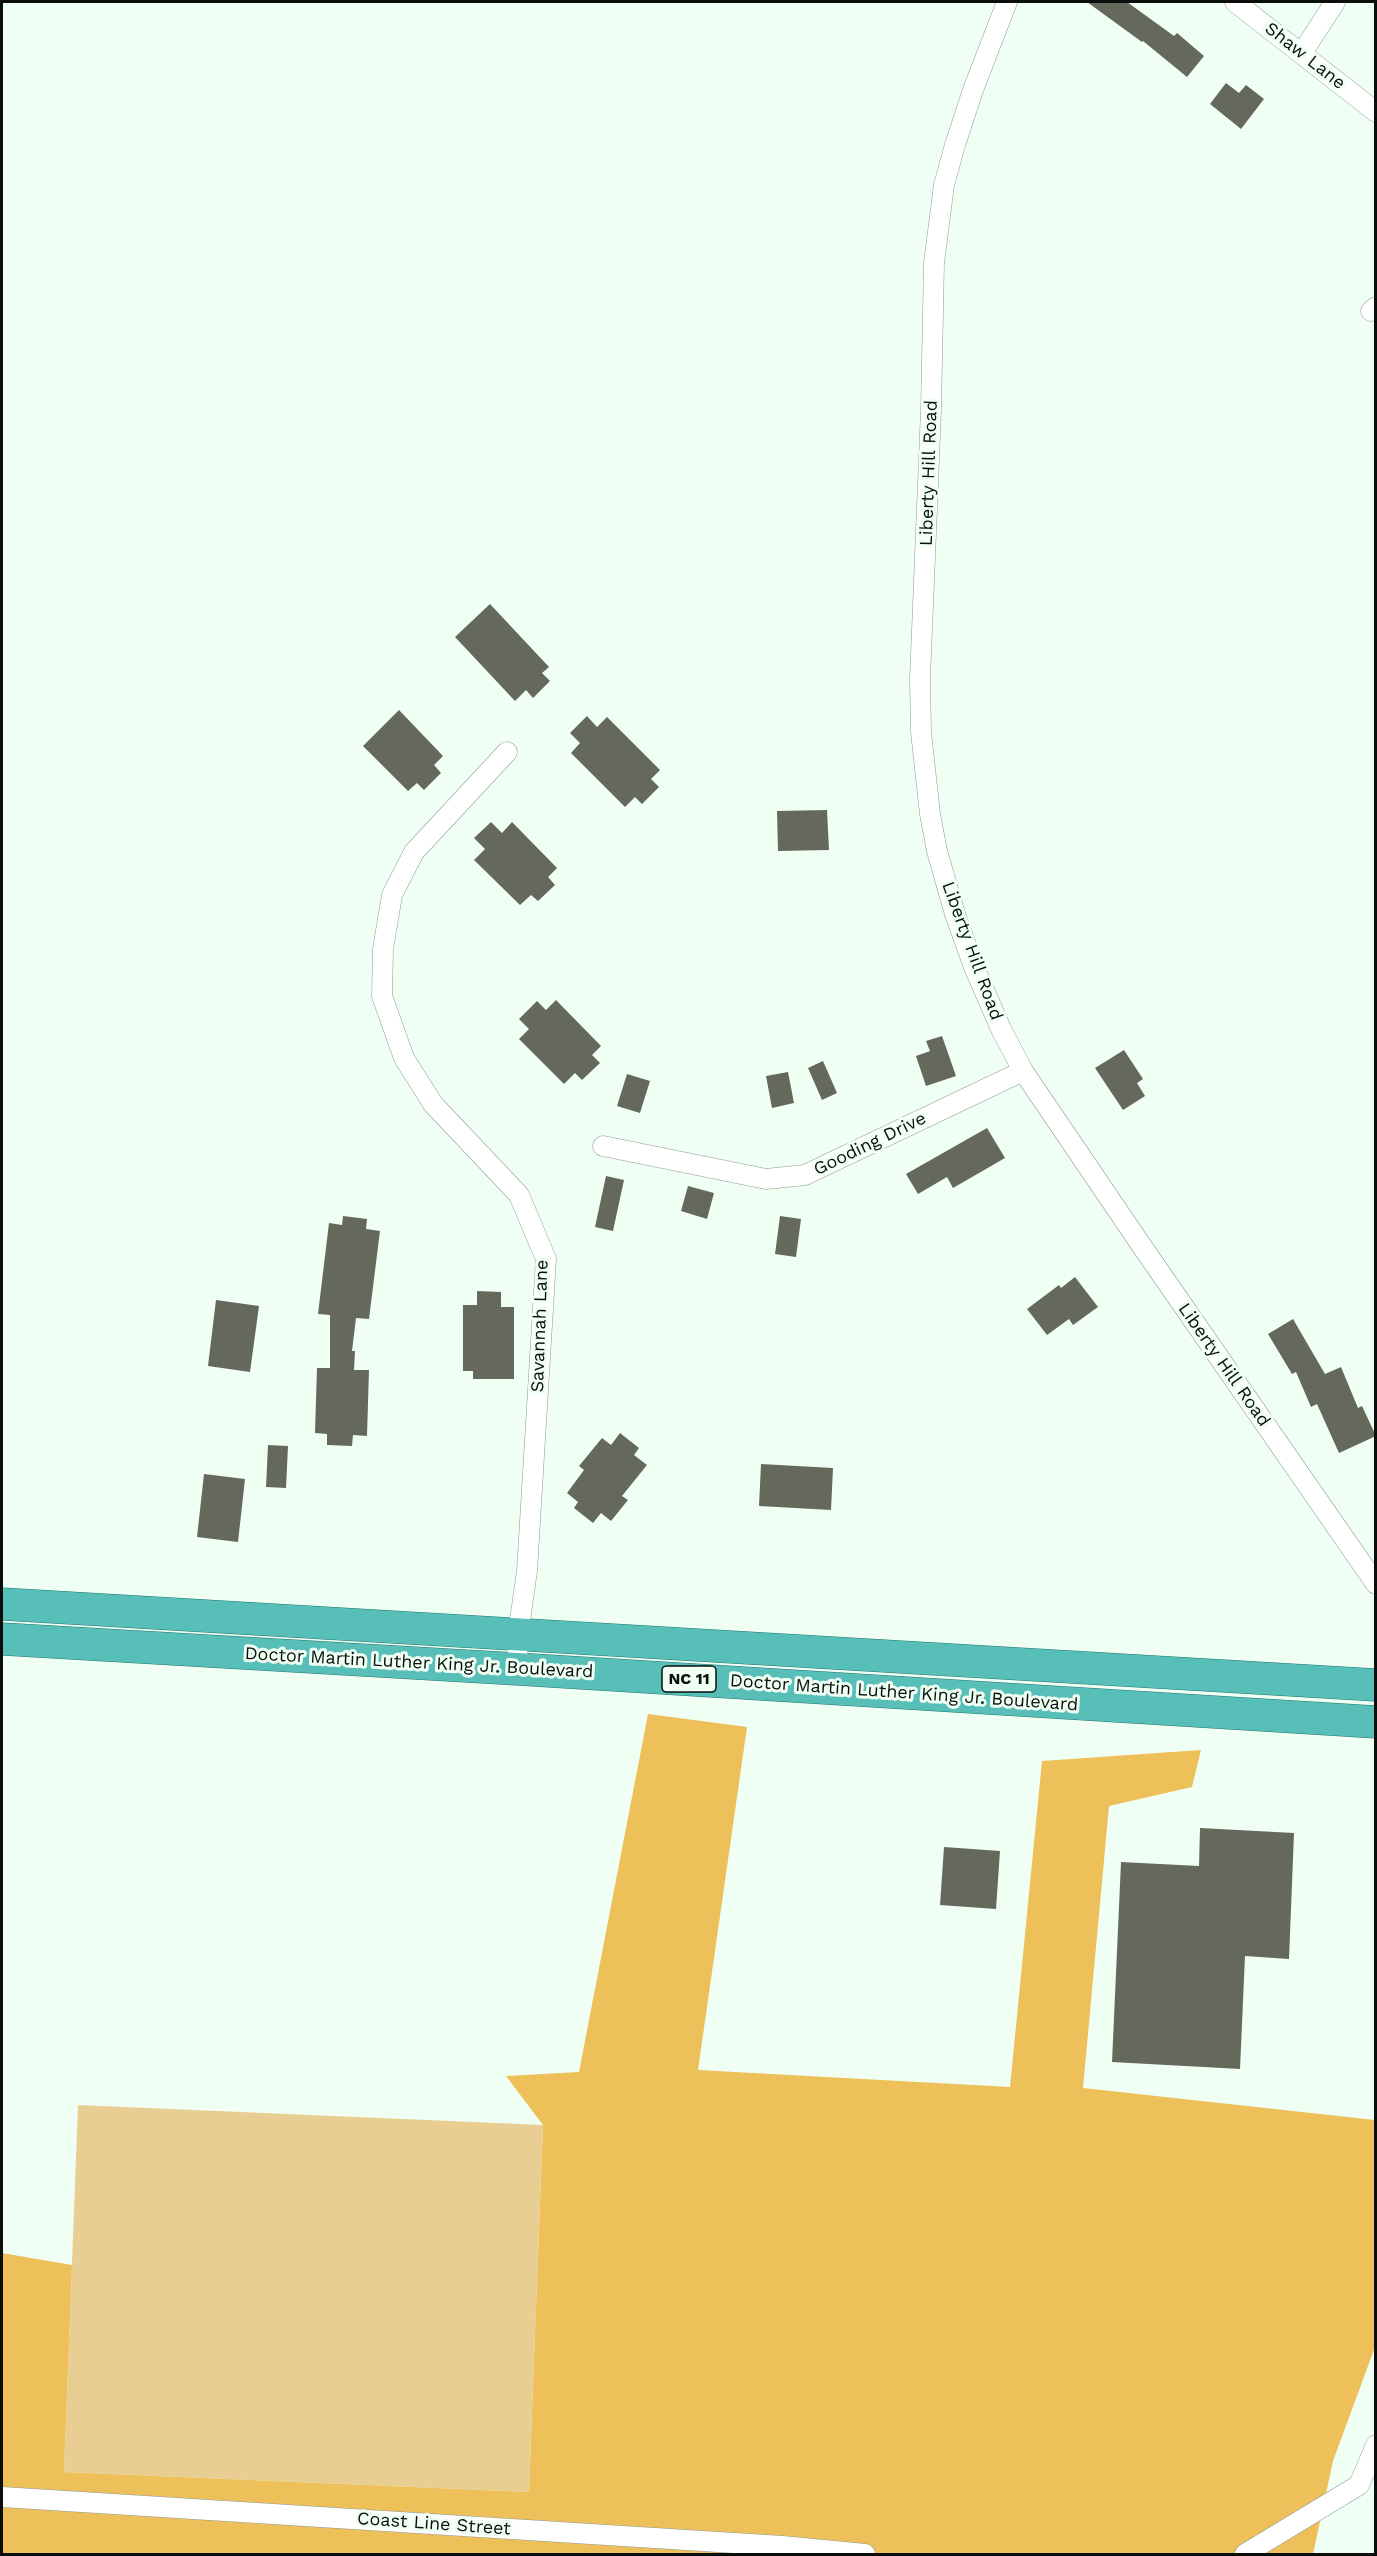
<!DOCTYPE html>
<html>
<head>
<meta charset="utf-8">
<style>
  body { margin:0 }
  #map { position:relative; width:1377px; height:2556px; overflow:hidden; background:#f0fff4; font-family:"Work Sans",sans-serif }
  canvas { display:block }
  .frame { position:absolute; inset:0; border:3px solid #0a0f0c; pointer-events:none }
</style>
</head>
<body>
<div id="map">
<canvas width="1377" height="2556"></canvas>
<div class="frame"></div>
</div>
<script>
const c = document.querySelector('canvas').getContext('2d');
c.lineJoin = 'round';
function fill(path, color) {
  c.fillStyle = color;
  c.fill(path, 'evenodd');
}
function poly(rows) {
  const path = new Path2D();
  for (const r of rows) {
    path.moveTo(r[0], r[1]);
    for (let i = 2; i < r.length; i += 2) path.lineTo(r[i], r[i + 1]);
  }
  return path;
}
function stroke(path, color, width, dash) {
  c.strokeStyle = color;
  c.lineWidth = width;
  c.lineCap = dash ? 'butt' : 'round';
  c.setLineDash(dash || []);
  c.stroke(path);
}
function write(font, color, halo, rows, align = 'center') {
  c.font = font + ' "Work Sans",sans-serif';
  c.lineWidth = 6;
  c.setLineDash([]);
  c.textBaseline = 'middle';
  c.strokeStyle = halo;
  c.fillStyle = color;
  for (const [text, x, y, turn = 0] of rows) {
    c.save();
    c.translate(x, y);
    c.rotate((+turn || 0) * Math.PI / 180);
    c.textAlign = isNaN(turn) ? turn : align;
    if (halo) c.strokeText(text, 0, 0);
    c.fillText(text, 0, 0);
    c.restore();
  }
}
const green = poly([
  [78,2105,543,2125,529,2492,64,2472]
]);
const forest = poly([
  [648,1714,747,1727,698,2070,1010,2087,1042,1761,1201,1750,1192,1787,1109,1806,1083,2088,1375,2120,1375,2347,1333,2461,1313,2554,2,2554,2,2253,72,2265,64,2472,529,2492,543,2125,506,2076,579,2072]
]);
const building = poly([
  [1087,2,1127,2,1174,36,1177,33,1204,56,1187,77,1143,41,1142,42],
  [1226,83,1239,93,1246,85,1264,99,1241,129,1210,104],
  [490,604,549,667,542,673,550,681,533,698,526,690,515,701,455,637],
  [399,710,443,756,434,765,441,773,424,790,417,783,408,791,363,746],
  [587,716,597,727,607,717,660,770,651,779,659,787,642,804,635,797,625,807,571,753,580,743,570,733],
  [827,810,829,850,778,851,777,811],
  [491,822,502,833,512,822,557,868,548,877,555,885,538,901,531,895,520,905,474,860,485,849,474,838],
  [556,1000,601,1046,592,1055,600,1063,582,1080,575,1073,564,1084,519,1039,529,1029,519,1019,537,1001,546,1010],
  [942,1036,956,1076,926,1086,916,1056,930,1051,926,1041],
  [1124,1050,1143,1079,1137,1083,1145,1096,1123,1110,1095,1068],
  [823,1061,837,1093,822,1100,808,1068],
  [788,1072,794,1103,772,1108,766,1076],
  [627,1074,650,1081,640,1113,617,1106],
  [987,1128,1005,1158,953,1188,947,1177,918,1194,906,1174],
  [606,1176,624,1180,613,1231,595,1227],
  [688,1186,714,1193,707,1219,681,1211],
  [343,1216,367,1219,366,1229,380,1231,369,1319,356,1318,352,1351,355,1351,354,1370,369,1370,367,1436,353,1435,352,1446,327,1445,327,1434,315,1433,317,1368,330,1368,330,1315,318,1314,329,1223,342,1225],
  [780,1216,801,1219,796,1257,775,1254],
  [1075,1277,1098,1307,1073,1325,1069,1319,1047,1335,1027,1309,1059,1285,1061,1288],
  [477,1291,501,1292,501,1307,514,1307,514,1379,473,1379,473,1371,463,1371,463,1305,477,1305],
  [216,1300,259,1306,250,1372,208,1366],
  [1293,1319,1325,1374,1341,1367,1358,1408,1362,1406,1376,1436,1339,1453,1317,1404,1311,1407,1296,1372,1292,1374,1268,1334],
  [620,1433,639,1448,634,1455,647,1465,622,1496,628,1500,611,1521,601,1513,593,1523,574,1508,578,1502,567,1493,584,1470,579,1466,602,1438,611,1445],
  [268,1445,288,1446,286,1488,266,1487],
  [761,1464,833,1468,831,1510,759,1506],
  [204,1474,245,1479,238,1542,197,1537],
  [1200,1828,1294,1833,1289,1959,1245,1956,1240,2069,1112,2062,1121,1862,1199,1866],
  [944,1847,1000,1851,996,1909,940,1905]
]);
const minor = poly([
  [1007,2,973,90,955,145,944,185,934,263,931,410,920,679,921,732,930,814,937,851,955,914,974,967,1001,1029,1023,1071,1139,1242,1376,1584],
  [1235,2,1376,112],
  [1302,53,1335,2],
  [1371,311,1376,307],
  [507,752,414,852,392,895,383,949,382,996,404,1058,433,1104,519,1195,546,1259,527,1571,518,1634,517,1669],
  [603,1146,766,1179,805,1175,1023,1071],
  [2,2497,782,2546,865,2554],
  [1245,2554,1359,2485,1376,2445]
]);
const trunk = poly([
  [2,1604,1376,1685],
  [2,1639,517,1669,1376,1722]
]);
const shields = [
  [689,1679,54]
];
const shieldNames = [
  ["NC 11",689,1679]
];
const streetNames = [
  ["Shaw Lane",1305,56,38],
  ["Liberty Hill Road",929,473,-88],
  ["Liberty Hill Road",972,951,70],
  ["Gooding Drive",870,1144,-26],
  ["Savannah Lane",540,1326,-88],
  ["Liberty Hill Road",1224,1365,55],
  ["Doctor Martin Luther King Jr. Boulevard",419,1663,3],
  ["Doctor Martin Luther King Jr. Boulevard",904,1693,4],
  ["Coast Line Street",434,2524,4]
];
fill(green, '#e9ce94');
fill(forest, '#edc05a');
fill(building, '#65695c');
stroke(minor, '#8e9b92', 21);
stroke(trunk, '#227670', 33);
stroke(minor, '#fff', 20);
stroke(trunk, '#58beb8', 32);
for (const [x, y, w] of shields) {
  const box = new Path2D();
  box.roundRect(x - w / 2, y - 13, w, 26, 4.5);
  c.fillStyle = '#f0fff4';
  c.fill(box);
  stroke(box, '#0a0f0c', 1.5);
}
write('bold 16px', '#0a0f0c', null, shieldNames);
write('18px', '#0a0f0c', '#f0fff4', streetNames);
</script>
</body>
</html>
